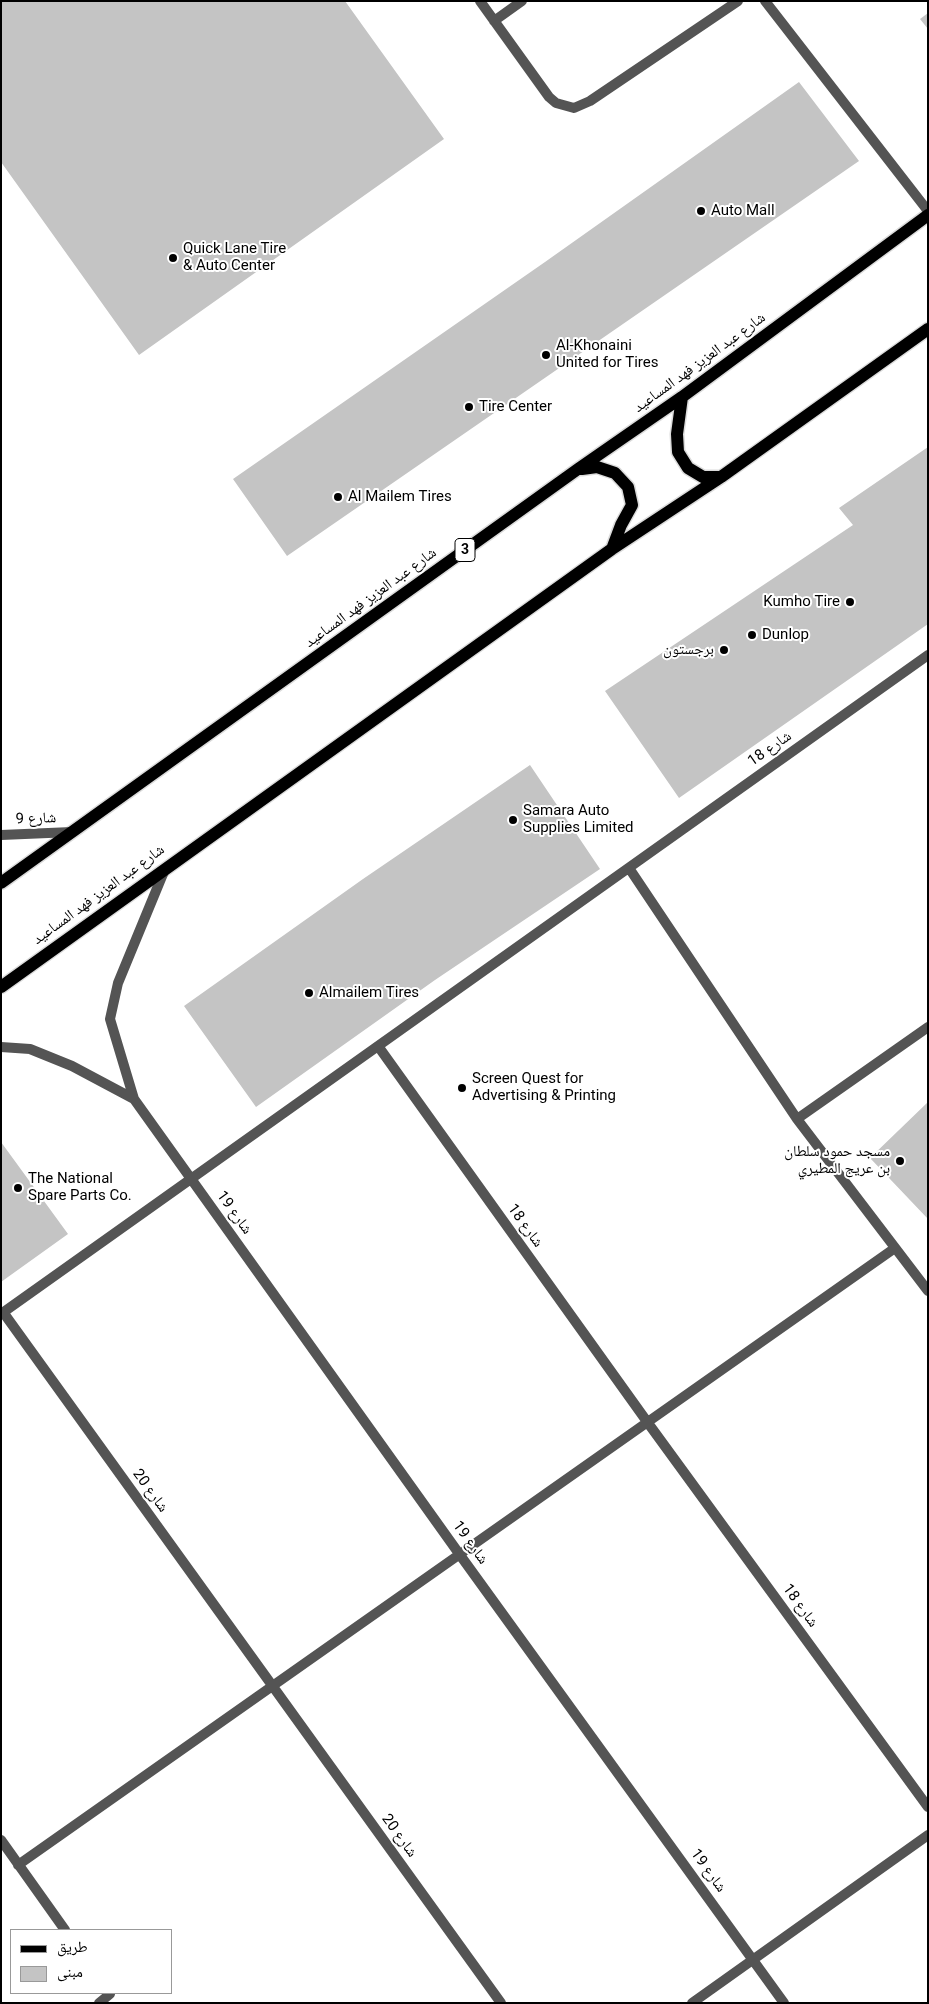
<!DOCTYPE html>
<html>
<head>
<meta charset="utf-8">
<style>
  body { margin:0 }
  #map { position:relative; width:929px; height:2004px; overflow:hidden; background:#fff; font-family:Roboto,"Noto Naskh Arabic",sans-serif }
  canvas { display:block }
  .frame { position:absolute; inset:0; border:2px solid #000; pointer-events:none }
  .legend { position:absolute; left:10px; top:1929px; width:162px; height:65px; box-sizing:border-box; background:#fff; border:1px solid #999; margin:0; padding:6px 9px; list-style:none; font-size:15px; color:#000 }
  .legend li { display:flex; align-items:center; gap:10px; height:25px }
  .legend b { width:25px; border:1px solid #999 }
</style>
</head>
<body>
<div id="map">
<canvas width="929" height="2004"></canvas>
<div class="frame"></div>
<ul class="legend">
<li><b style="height:6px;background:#000"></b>طريق</li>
<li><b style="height:14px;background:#c4c4c4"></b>مبنى</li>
</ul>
</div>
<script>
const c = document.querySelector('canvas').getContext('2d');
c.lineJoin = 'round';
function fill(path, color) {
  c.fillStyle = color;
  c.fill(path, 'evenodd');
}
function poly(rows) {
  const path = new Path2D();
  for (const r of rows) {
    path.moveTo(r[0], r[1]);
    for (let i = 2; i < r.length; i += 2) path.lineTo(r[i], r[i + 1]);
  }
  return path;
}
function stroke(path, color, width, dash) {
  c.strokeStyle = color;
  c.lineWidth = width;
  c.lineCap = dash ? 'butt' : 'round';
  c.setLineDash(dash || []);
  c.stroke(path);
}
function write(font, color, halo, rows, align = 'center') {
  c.font = font + ' Roboto,"Noto Naskh Arabic",sans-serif';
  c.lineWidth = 4;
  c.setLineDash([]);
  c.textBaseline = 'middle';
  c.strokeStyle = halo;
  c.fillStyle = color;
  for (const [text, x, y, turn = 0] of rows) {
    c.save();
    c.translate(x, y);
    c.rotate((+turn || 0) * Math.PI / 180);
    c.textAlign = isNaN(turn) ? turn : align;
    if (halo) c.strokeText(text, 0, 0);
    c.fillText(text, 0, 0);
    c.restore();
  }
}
const building = poly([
  [1,1,345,1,444,139,139,355,1,162],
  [928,13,928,29,920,19],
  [799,82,859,161,287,556,233,479,545,262],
  [928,447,928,624,679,798,605,691,853,525,839,508],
  [530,765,600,869,435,980,256,1107,184,1006,363,879],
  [928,1102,928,1219,870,1158],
  [1,1142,68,1234,1,1282]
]);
const service = poly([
  [480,1,549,97,556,103,574,108,590,101,738,1],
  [765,1,928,211],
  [494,21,522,1]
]);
const minor = poly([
  [1,835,72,832],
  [629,868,797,1119,928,1291],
  [165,869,118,983,110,1019,134,1099,460,1555,784,2003],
  [378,1046,648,1423,928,1807],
  [1,1047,30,1049,72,1066,134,1099],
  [797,1119,928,1027],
  [3,1312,501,2003],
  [1,1314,928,655],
  [1,1840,65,1930],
  [18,1865,895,1248],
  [99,2003,110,1994],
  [692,2003,928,1835]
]);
const primary = poly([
  [682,397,677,434,678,452,688,468,703,477,721,477],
  [582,469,597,467,615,473,628,487,632,505,621,525,612,549],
  [1,883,578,469,682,397,928,215],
  [1,987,612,549,721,477,928,329]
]);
const markers = [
  [701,211,5,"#000"],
  [173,258,5,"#000"],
  [546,355,5,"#000"],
  [469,407,5,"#000"],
  [338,497,5,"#000"],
  [850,602,5,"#000"],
  [752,635,5,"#000"],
  [724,650,5,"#000"],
  [513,820,5,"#000"],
  [309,993,5,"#000"],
  [462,1088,5,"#000"],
  [900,1161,5,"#000"],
  [18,1188,5,"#000"]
];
const shields = [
  [465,550,20]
];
const shieldNames = [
  ["3",465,550]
];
const poiNames = [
  ["Auto Mall",711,211],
  ["Quick Lane Tire",183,249],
  ["& Auto Center",183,266],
  ["Al-Khonaini",556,346],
  ["United for Tires",556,363],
  ["Tire Center",479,407],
  ["Al Mailem Tires",348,497],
  ["Kumho Tire",840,602,"right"],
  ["Dunlop",762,635],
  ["برجستون",714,650,"right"],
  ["Samara Auto",523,811],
  ["Supplies Limited",523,828],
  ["Almailem Tires",319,993],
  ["Screen Quest for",472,1079],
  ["Advertising & Printing",472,1096],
  ["مسجد حمود سلطان",890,1152,"right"],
  ["بن عريج المطيري",890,1169,"right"],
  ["The National",28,1179],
  ["Spare Parts Co.",28,1196]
];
const streetNames = [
  ["شارع عبد العزيز فهد المساعيد",700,363,-36],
  ["شارع عبد العزيز فهد المساعيد",371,598,-36],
  ["شارع 18",770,749,-35],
  ["شارع 9",36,819,-2],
  ["شارع عبد العزيز فهد المساعيد",99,895,-36],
  ["شارع 19",234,1213,54],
  ["شارع 18",525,1226,54],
  ["شارع 20",150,1491,54],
  ["شارع 19",470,1543,54],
  ["شارع 18",800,1606,54],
  ["شارع 20",399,1836,54],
  ["شارع 19",708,1871,54]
];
fill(building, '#c4c4c4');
stroke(primary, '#dbdbdb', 15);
stroke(service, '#545454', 10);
stroke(minor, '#545454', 10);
stroke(primary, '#000', 12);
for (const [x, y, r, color] of markers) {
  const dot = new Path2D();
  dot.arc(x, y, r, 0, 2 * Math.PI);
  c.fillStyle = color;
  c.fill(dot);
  stroke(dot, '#fff', 2);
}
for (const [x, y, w] of shields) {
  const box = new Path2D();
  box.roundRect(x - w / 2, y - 11.5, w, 23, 4);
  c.fillStyle = '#fff';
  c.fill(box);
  stroke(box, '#000', 1);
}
write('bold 14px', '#000', null, shieldNames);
write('15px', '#000', '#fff', poiNames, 'left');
write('15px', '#000', '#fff', streetNames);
</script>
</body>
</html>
